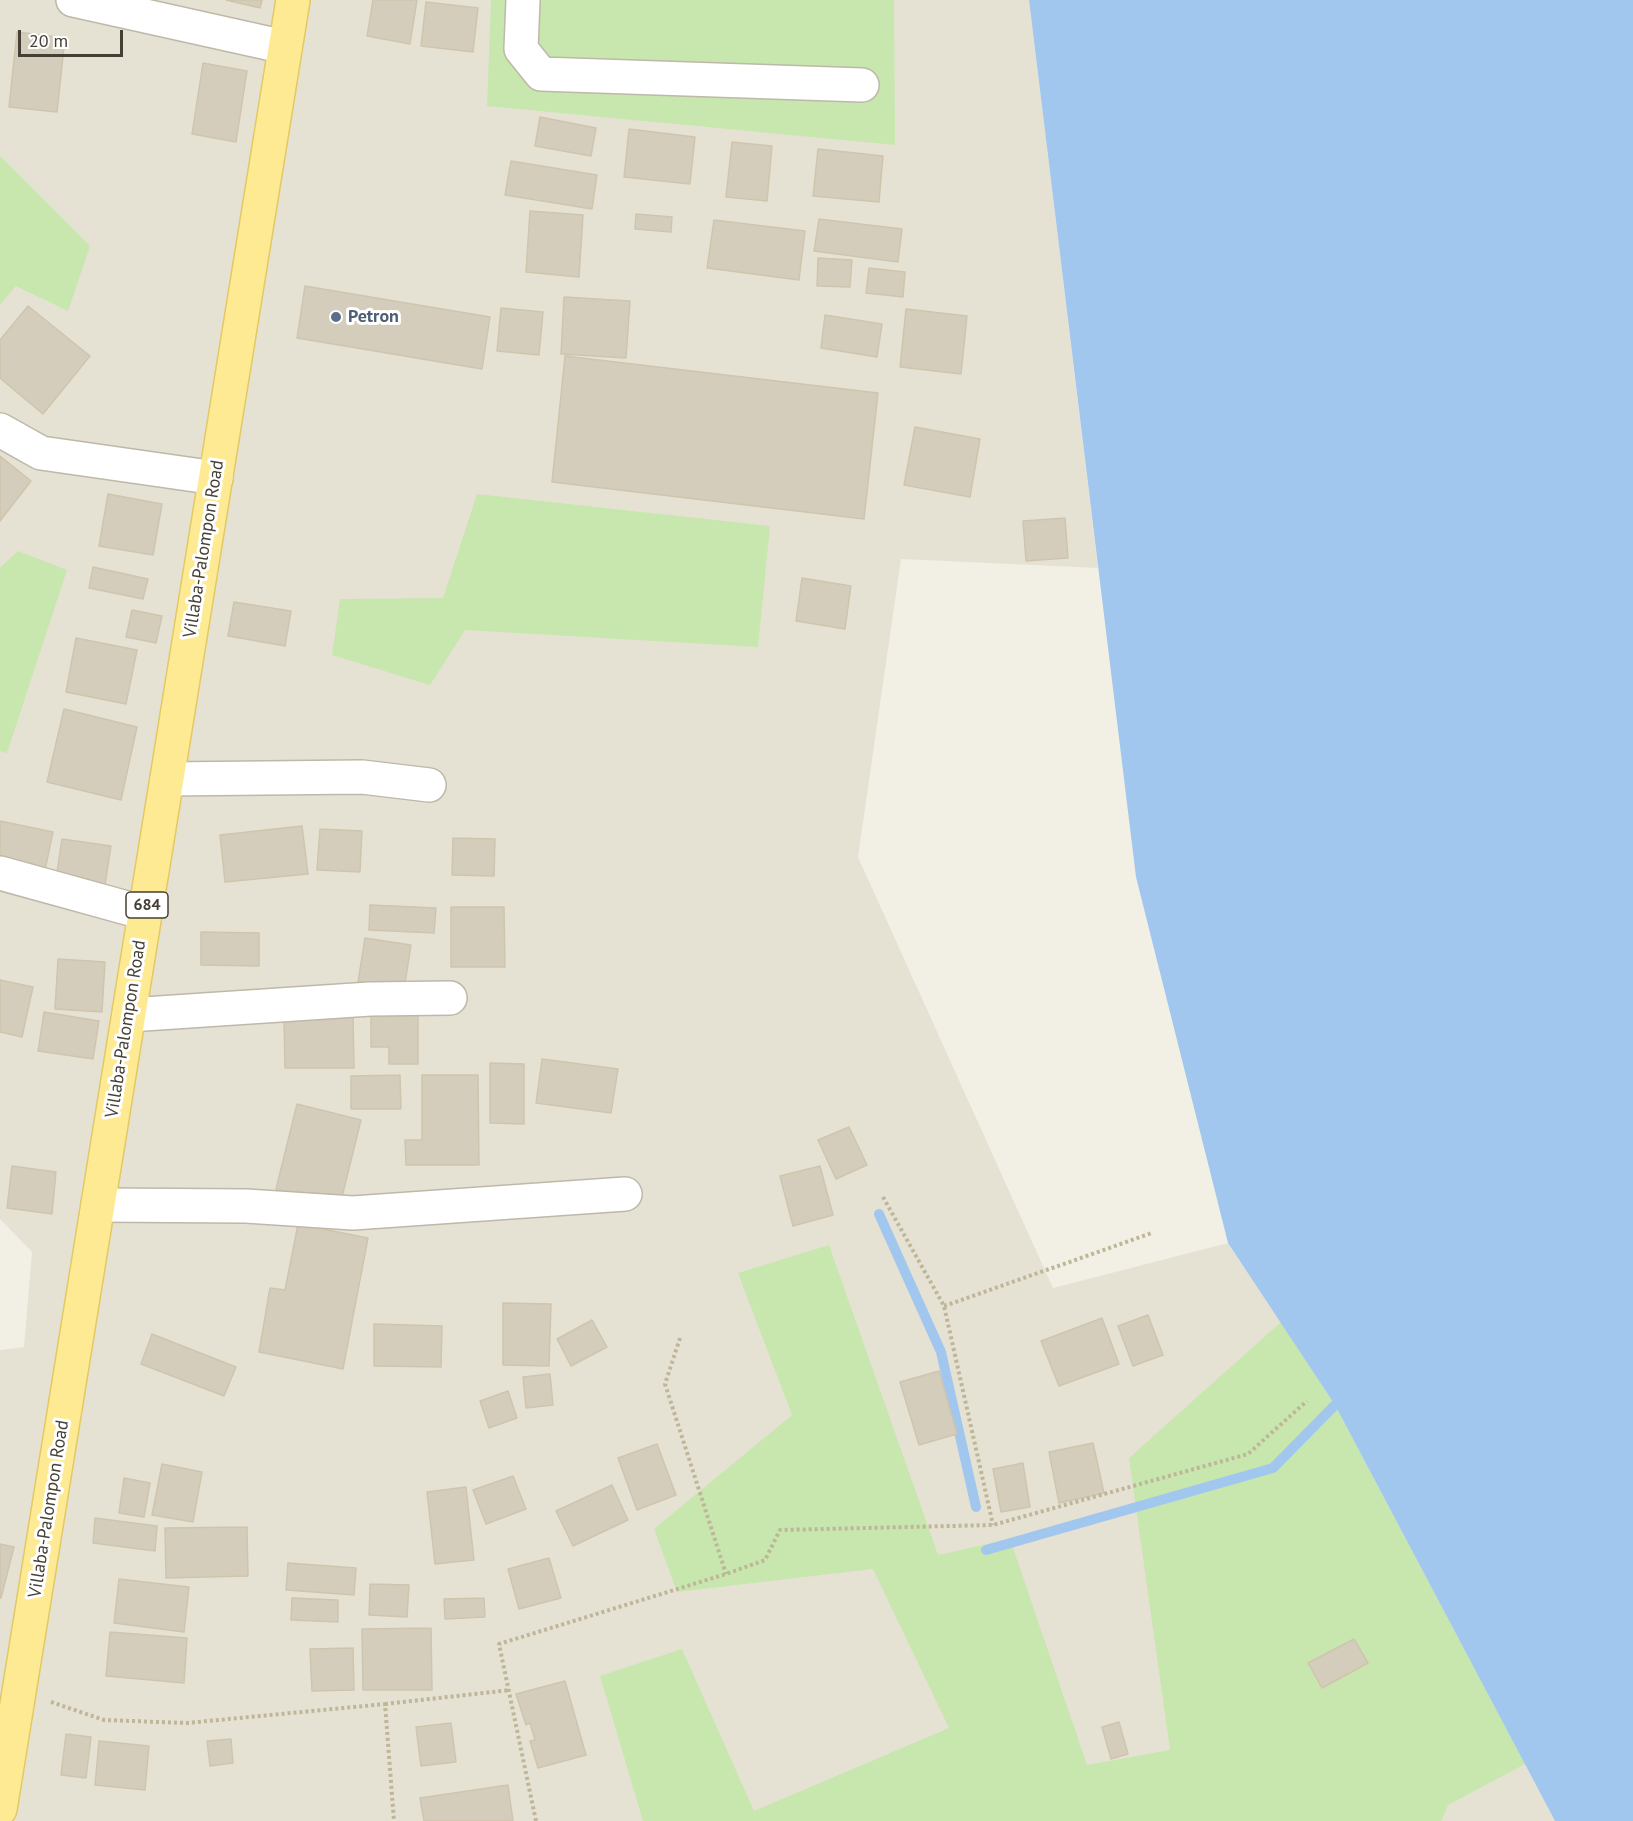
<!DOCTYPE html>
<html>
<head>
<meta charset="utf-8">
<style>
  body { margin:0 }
  #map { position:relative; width:1633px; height:1821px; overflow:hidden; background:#f2f0e5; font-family:"PT Sans",sans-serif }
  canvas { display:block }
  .scale { position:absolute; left:18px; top:30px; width:105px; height:27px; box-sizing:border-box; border:3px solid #454035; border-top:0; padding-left:8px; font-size:18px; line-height:21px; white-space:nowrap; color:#454035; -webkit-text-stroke:4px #fff; paint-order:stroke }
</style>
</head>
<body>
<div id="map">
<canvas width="1633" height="1821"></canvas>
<div class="scale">20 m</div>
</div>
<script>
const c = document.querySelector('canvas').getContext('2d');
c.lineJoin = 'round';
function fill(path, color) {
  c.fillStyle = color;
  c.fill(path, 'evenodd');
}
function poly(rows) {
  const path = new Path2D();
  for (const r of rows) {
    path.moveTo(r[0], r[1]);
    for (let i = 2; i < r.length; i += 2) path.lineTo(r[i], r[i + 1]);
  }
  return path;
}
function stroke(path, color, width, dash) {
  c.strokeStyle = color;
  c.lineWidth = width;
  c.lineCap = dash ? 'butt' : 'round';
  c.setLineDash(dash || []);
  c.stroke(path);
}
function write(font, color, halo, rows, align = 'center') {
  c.font = font + ' "PT Sans",sans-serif';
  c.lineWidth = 6;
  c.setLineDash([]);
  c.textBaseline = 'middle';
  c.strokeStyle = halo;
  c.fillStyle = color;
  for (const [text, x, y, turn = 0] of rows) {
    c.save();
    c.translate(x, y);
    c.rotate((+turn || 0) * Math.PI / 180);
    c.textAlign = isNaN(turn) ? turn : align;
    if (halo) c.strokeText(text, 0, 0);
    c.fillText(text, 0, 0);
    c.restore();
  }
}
const residential = poly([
  [0,0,1029,0,1098,568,901,559,858,857,1053,1288,1228,1243,1335,1405,1555,1821,0,1821,0,1350,24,1347,32,1252,0,1219]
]);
const green = poly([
  [491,0,894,0,895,145,487,106],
  [0,156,90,246,68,311,16,286,0,305],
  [477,494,770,526,758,647,465,630,430,685,332,655,340,599,443,598],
  [18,551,67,570,7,753,0,751,0,568],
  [829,1245,938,1555,1010,1539,1087,1765,1170,1750,1129,1458,1281,1322,1335,1405,1525,1764,1448,1805,1441,1821,643,1821,600,1676,682,1649,754,1811,949,1728,873,1569,677,1592,654,1529,792,1415,738,1273]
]);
const water = poly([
  [1029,0,1633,0,1633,1821,1555,1821,1335,1405,1228,1243,1136,877]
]);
const stream = poly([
  [879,1214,941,1352,976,1507],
  [986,1550,1273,1468,1335,1405]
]);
const building = poly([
  [226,0,262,0,260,8,226,0],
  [373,0,417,0,410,44,367,36,373,0],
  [426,2,478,8,473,52,421,46,426,2],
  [17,32,65,38,57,112,9,107,17,32],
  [203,63,247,71,236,142,192,134,203,63],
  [540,117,596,128,591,156,535,146,540,117],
  [629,129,695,137,690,184,624,177,629,129],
  [732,142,772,146,767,201,726,197,732,142],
  [818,149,883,156,879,202,813,196,818,149],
  [511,161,597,175,592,209,505,195,511,161],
  [530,211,583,215,579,277,526,272,530,211],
  [636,214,672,217,671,232,635,229,636,214],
  [819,219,902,229,898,262,814,251,819,219],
  [714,220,805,231,799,280,707,268,714,220],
  [818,258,852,260,850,287,817,286,818,258],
  [869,268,905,272,903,297,866,293,869,268],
  [305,286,490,317,482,369,297,338,305,286],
  [564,297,630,301,626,358,561,354,564,297],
  [28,306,90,356,43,414,0,378,0,340,28,306],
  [501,308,543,312,539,355,497,351,501,308],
  [906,309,967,316,961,374,900,367,906,309],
  [825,315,882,324,877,357,821,348,825,315],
  [565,356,878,393,864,519,552,482,565,356],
  [915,427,980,439,970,497,904,485,915,427],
  [0,456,31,481,0,521,0,456],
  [108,494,162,504,153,555,99,546,108,494],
  [1065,518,1068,558,1026,561,1023,521,1065,518],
  [93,567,148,579,143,599,89,588,93,567],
  [802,578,851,586,845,629,796,621,802,578],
  [234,602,291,611,285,646,228,636,234,602],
  [132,610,162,616,156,643,126,637,132,610],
  [76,638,137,650,126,704,66,692,76,638],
  [64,709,137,727,121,800,47,782,64,709],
  [0,821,53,832,45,870,0,860,0,821],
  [302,826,308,874,225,882,220,835,302,826],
  [320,829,362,831,360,872,317,870,320,829],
  [453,838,495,839,494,876,452,875,453,838],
  [62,839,111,846,105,885,56,878,62,839],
  [370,905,436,908,434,933,369,930,370,905],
  [451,907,504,907,505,967,451,967,451,907],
  [201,932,259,933,259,966,201,965,201,932],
  [365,938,411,945,404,990,358,982,365,938],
  [58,959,105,962,102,1012,55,1009,58,959],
  [0,980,33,987,22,1037,0,1032,0,980],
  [44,1012,99,1021,93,1059,38,1051,44,1012],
  [371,1012,418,1012,418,1064,389,1064,389,1047,371,1047,371,1012],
  [284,1017,353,1017,354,1068,285,1068,284,1017],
  [542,1059,618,1069,611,1113,536,1103,542,1059],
  [490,1063,524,1064,524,1124,490,1123,490,1063],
  [400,1075,401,1109,351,1109,351,1076,400,1075],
  [422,1075,478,1075,479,1165,406,1165,405,1140,422,1140,422,1075],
  [297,1104,361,1120,340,1205,276,1189,297,1104],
  [849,1127,867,1165,836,1179,818,1140,849,1127],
  [12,1166,56,1172,52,1214,7,1208,12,1166],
  [820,1166,833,1215,793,1226,780,1176,820,1166],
  [298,1224,368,1238,343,1369,259,1352,270,1288,285,1290,298,1224],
  [503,1303,551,1304,549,1366,503,1365,503,1303],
  [1148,1315,1163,1355,1133,1366,1118,1326,1148,1315],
  [1102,1318,1119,1364,1059,1386,1041,1341,1102,1318],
  [592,1320,607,1347,571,1366,557,1339,592,1320],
  [374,1324,442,1326,441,1367,374,1366,374,1324],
  [152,1334,236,1367,224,1396,141,1364,152,1334],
  [939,1371,957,1434,919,1445,900,1382,939,1371],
  [550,1374,553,1405,526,1408,523,1377,550,1374],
  [508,1391,517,1418,489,1428,480,1401,508,1391],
  [1093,1443,1104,1493,1059,1503,1049,1452,1093,1443],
  [657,1444,676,1495,637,1510,618,1458,657,1444],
  [1023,1463,1030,1507,1001,1512,993,1469,1023,1463],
  [162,1464,202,1472,193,1522,152,1515,162,1464],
  [513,1476,526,1509,486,1524,473,1490,513,1476],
  [124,1478,150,1483,144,1517,119,1513,124,1478],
  [612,1485,628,1520,573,1546,556,1511,612,1485],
  [466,1487,474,1560,435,1564,427,1492,466,1487],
  [95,1518,157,1526,155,1551,93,1543,95,1518],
  [247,1527,248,1576,166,1578,165,1528,247,1527],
  [0,1544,14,1547,1,1598,0,1598,0,1544],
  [549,1558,561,1598,519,1609,508,1569,549,1558],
  [288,1563,356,1568,354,1595,286,1590,288,1563],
  [119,1579,189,1587,184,1632,114,1623,119,1579],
  [370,1584,409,1585,407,1617,369,1615,370,1584],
  [292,1598,338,1600,338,1622,291,1620,292,1598],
  [484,1598,485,1617,445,1619,444,1599,484,1598],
  [431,1628,432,1690,363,1690,362,1629,431,1628],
  [110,1632,187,1638,184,1683,106,1676,110,1632],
  [1354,1639,1368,1663,1322,1688,1308,1663,1354,1639],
  [353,1648,354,1690,312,1691,310,1649,353,1648],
  [565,1681,586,1755,538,1768,530,1741,535,1740,530,1723,526,1725,516,1694,565,1681],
  [1119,1722,1128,1754,1111,1759,1102,1727,1119,1722],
  [451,1723,456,1762,421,1766,416,1727,451,1723],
  [66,1734,91,1737,86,1778,61,1775,66,1734],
  [231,1739,233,1763,210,1766,207,1741,231,1739],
  [99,1741,149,1746,145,1790,95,1785,99,1741],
  [508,1785,513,1821,424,1821,420,1798,508,1785]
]);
const path = poly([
  [883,1197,944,1306,993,1525],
  [944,1306,1152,1233],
  [680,1338,665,1384,726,1574],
  [51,1702,104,1720,187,1723,385,1704,394,1821],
  [385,1704,510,1690],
  [536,1821,499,1644,726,1574,765,1560,780,1530,993,1525,1248,1454,1307,1401]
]);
const minor = poly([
  [73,0,285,47],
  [523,0,521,49,541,74,862,85],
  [0,430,41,453,216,478],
  [167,779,362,777,429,785],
  [0,873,145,913],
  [129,1015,370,999,450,998],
  [98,1205,246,1206,353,1213,625,1194]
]);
const major = poly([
  [0,1809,293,0]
]);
const markers = [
  [336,317,6,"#5c6f8a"]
];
const shields = [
  [147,905,42]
];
const shieldNames = [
  ["684",147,905]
];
const serviceNames = [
  ["Petron",348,317]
];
const streetNames = [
  ["Villaba-Palompon Road",204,549,-81],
  ["Villaba-Palompon Road",126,1029,-81],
  ["Villaba-Palompon Road",49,1509,-81]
];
fill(residential, '#e6e2d3');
fill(green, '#c7e7ae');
fill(water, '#a1c7ef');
stroke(stream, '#a1c7ef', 10);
fill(building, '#d4cdbb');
stroke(building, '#cfc5ae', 1.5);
stroke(minor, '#beb8a8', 36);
stroke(major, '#e3c963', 36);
stroke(path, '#bfb699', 4, [3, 3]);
stroke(minor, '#fff', 33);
stroke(major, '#fdea93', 33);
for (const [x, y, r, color] of markers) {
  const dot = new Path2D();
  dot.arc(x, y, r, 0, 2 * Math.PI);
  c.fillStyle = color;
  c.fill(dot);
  stroke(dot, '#fff', 2);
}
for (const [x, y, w] of shields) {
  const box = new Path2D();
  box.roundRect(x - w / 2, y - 13, w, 26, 4.5);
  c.fillStyle = '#fff';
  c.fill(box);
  stroke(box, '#454035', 1.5);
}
write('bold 16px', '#454035', null, shieldNames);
write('bold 18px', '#4e5e75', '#fff', serviceNames, 'left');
write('18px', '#454035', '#fff', streetNames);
</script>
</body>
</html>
